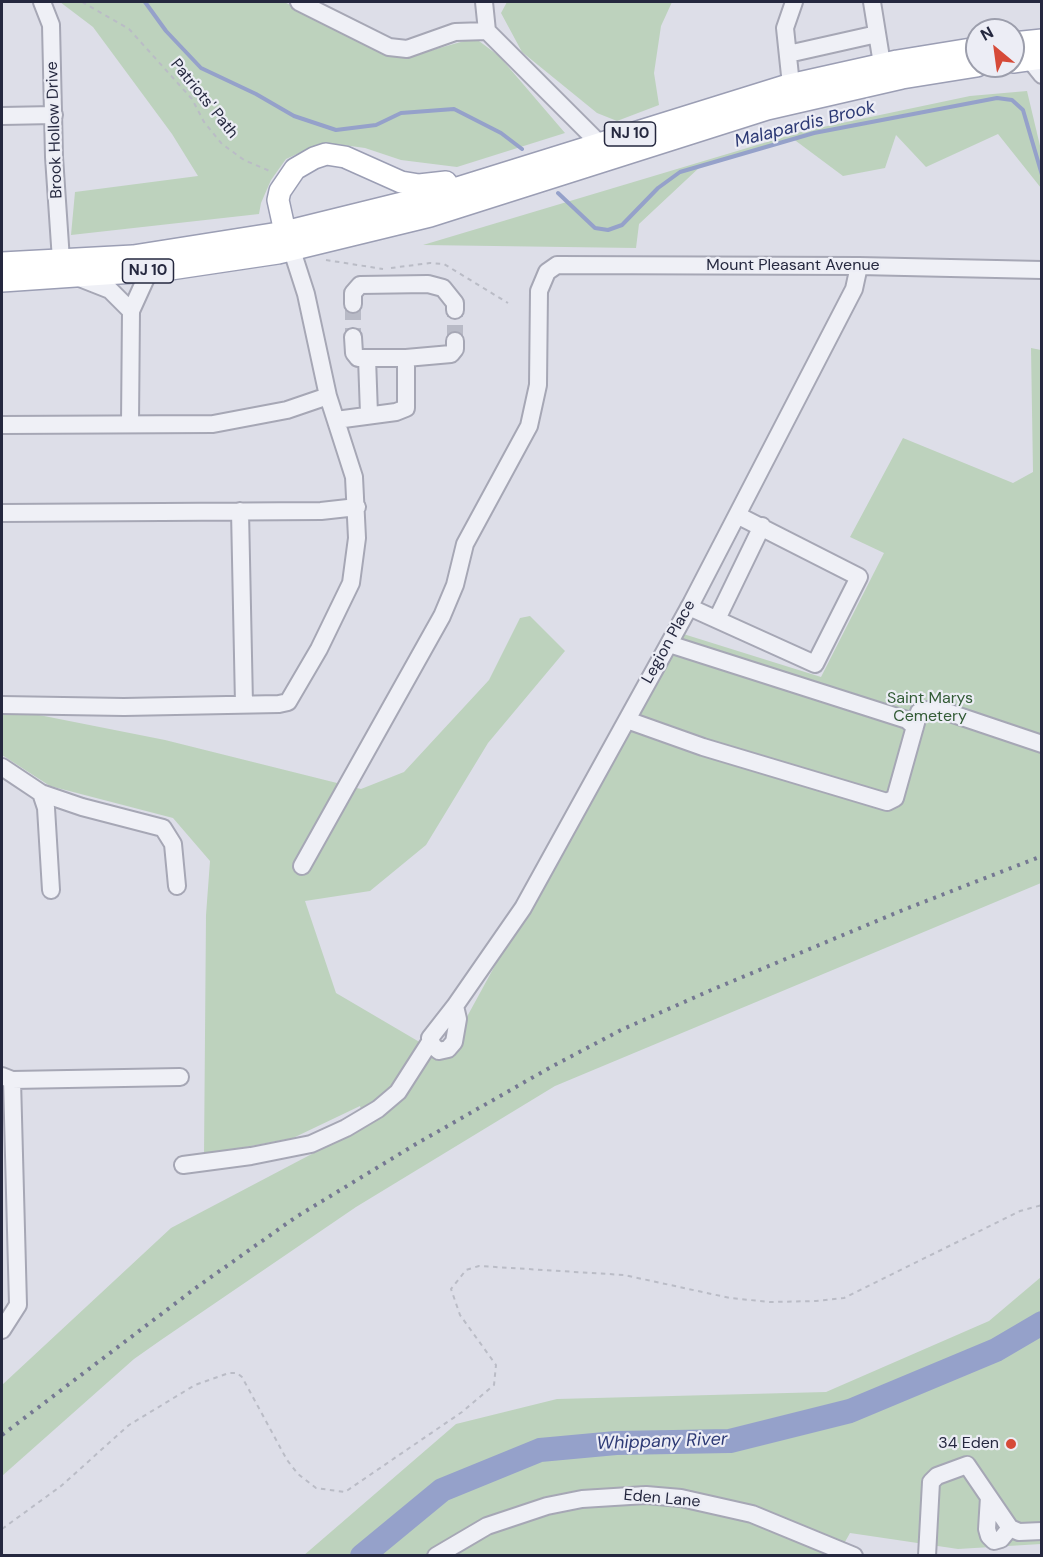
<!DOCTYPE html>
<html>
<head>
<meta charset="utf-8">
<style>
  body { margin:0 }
  #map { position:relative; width:1043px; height:1557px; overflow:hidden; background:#dddee8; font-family:"DM Sans",sans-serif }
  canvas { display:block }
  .frame { position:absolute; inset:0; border:3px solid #25283f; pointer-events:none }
  .north { position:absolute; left:965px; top:18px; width:60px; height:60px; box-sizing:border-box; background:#ecedf5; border:2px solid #9c9eac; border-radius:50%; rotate:331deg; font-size:16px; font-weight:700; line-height:24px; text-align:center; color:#25283f }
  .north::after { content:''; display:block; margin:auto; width:21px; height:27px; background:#d64a38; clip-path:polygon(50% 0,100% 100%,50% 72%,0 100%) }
</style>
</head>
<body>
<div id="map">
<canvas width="1043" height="1557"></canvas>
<div class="frame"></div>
<div class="north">N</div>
</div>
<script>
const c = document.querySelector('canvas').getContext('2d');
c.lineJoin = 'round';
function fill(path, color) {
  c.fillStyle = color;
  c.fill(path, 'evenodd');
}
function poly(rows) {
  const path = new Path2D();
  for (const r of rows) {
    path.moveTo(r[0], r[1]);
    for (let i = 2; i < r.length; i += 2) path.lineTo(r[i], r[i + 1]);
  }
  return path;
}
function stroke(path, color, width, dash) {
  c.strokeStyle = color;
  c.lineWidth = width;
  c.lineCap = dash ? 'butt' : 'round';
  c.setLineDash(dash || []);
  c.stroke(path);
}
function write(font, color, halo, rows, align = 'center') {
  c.font = font + ' "DM Sans",sans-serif';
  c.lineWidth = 4.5;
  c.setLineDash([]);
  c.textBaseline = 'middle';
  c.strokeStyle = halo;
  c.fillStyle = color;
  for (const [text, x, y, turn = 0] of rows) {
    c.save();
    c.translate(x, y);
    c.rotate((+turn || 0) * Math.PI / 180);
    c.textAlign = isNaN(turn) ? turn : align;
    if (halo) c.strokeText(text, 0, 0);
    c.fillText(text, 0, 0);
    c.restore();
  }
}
const green = poly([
  [60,2,284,2,404,58,475,38,499,56,565,133,457,167,401,160,365,148,336,144,315,146,286,159,271,180,261,203,259,214,71,235,75,192,198,176,172,134,93,27],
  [507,2,672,2,661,26,654,73,659,105,617,121,597,113,522,52,501,13],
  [1027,91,1041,150,1041,188,998,134,926,167,896,135,885,168,843,176,792,138,701,166,639,224,636,248,423,245,804,131,970,96],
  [1031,348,1041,350,1041,883,555,1086,356,1207,161,1340,134,1359,2,1476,2,1385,171,1228,365,1126,360,1106,293,1138,204,1155,206,915,210,861,173,818,50,786,2,755,2,714,39,715,165,740,361,789,404,772,489,680,520,618,530,616,565,651,488,743,426,845,370,891,305,901,336,993,445,1057,677,632,821,677,884,553,850,537,903,438,1013,483,1033,472],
  [1041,1277,1041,1544,958,1549,850,1533,837,1556,303,1556,456,1424,557,1399,826,1392,989,1321]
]);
const stream = poly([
  [145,2,166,31,201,68,256,94,294,116,336,130,376,125,401,113,454,109,501,133,522,149],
  [558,193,595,228,608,230,622,225,658,188,680,172,814,133,997,98,1012,100,1023,110,1042,175]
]);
const river = poly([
  [362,1556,442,1490,540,1450,616,1443,730,1441,850,1411,996,1350,1042,1323]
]);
const minorTunnel = poly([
  [353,304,353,337],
  [455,341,455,310]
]);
const path = poly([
  [82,2,129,29,192,99,204,122,222,144,244,160,272,172],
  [326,260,383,269],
  [391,268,430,263,444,264,508,303],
  [2,1529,61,1486,129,1425,195,1385,229,1373,237,1373,242,1377,287,1460,298,1474,316,1488,345,1492,462,1412,494,1385,496,1365,460,1315,451,1289,466,1270,479,1266,624,1275,730,1298,770,1302,816,1301,844,1298,1020,1211,1042,1205]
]);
const minor = poly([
  [42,2,51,25,54,157,61,260],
  [299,2,389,47,407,49,455,32,487,31],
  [484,2,487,31,599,143],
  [872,2,882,64],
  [788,54,877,34],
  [1030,60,1042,75],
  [791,85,785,28,794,2],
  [2,116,54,115],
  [288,238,306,294,328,396],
  [77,277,110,290,131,311],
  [353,304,353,293,360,285,428,284,443,288,455,303,455,310],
  [353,337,354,353,358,358,406,358],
  [367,358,369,414],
  [336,420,396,412,406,408,406,358,451,354,455,349,455,341],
  [130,423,131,311,146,278,153,271],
  [2,425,213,424,287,410,328,396,354,477,357,538,351,583,319,649,288,702,279,704,124,707,2,705],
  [240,511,244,704],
  [2,513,321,511,357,507],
  [689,607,815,664,859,577,737,515],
  [717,619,762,526],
  [669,644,907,720,915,727],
  [627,720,703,747,887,802,895,798,919,712,932,709,947,712,1042,744],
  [2,767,41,793,82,807,163,828,173,844,177,886],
  [41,793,46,808,51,890],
  [302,866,442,616,455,585,465,544,529,426,538,385,539,291,547,272,557,265,859,266,1042,270],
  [455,1006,523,908,692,602,854,289,859,266],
  [455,1006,458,1019,454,1042,448,1049,439,1051,433,1046,430,1038,455,1006],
  [2,1076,12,1080,180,1077],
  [183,1165,251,1156,311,1144,346,1128,378,1109,398,1092,430,1042],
  [2,1330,18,1305,12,1080],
  [989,1497,987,1529,989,1536,994,1541,1001,1539,1010,1528],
  [436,1556,487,1526,547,1506,582,1499,646,1495,681,1498,752,1514,854,1556],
  [927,1556,931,1482,937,1476,967,1465,1010,1528,1019,1532,1042,1531]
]);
const major = poly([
  [1013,43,1042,40],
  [1013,62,1042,58],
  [285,232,278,200,280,191,295,169,314,158,326,154,345,157,401,182,419,185,446,182],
  [2,263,133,256,285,232,435,195,785,86,897,61,977,48],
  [2,281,164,270,278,253,430,216,767,109,902,78,977,66]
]);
const rail = poly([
  [2,1435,197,1287,296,1217,416,1144,551,1067,621,1030,709,991,903,910,1042,856]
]);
const markers = [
  [1011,1444,6,"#d64a38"]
];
const shields = [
  [630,134,51],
  [148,271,51]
];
const shieldNames = [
  ["NJ 10",630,134],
  ["NJ 10",148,271]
];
const streetNames = [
  ["Patriots' Path",204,99,51],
  ["Brook Hollow Drive",55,130,-92],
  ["Mount Pleasant Avenue",793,266],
  ["Legion Place",669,642,-61],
  ["Eden Lane",662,1499,5]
];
const parkNames = [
  ["Saint Marys",930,699],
  ["Cemetery",930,717]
];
const poiNames = [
  ["34 Eden",999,1444]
];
const waterNames = [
  ["Malapardis Brook",805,125,-14],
  ["Whippany River",662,1442,-2]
];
fill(green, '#bdd2bd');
stroke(stream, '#95a1ca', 4);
stroke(river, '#95a1ca', 24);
stroke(minorTunnel, '#b8bac6', 16, [16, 8]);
stroke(minor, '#a6a7b5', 20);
stroke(major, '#9b9eb4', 24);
stroke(path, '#babcc6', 2, [4.5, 4.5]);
stroke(minor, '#eff0f6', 16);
stroke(major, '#fff', 21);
stroke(rail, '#757892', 4, [3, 6]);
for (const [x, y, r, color] of markers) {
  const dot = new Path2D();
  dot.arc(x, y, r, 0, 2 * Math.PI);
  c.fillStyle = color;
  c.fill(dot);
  stroke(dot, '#ecedf5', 2);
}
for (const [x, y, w] of shields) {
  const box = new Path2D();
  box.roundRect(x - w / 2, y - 12, w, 24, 4.5);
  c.fillStyle = '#ecedf5';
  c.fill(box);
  stroke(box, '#25283f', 1.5);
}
write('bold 15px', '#25283f', null, shieldNames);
write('16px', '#25283f', '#ecedf5', streetNames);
write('16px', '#325b35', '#ecedf5', parkNames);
write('16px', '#25283f', '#ecedf5', poiNames, 'right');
write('italic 18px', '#2d3a75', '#ecedf5', waterNames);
</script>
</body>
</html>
